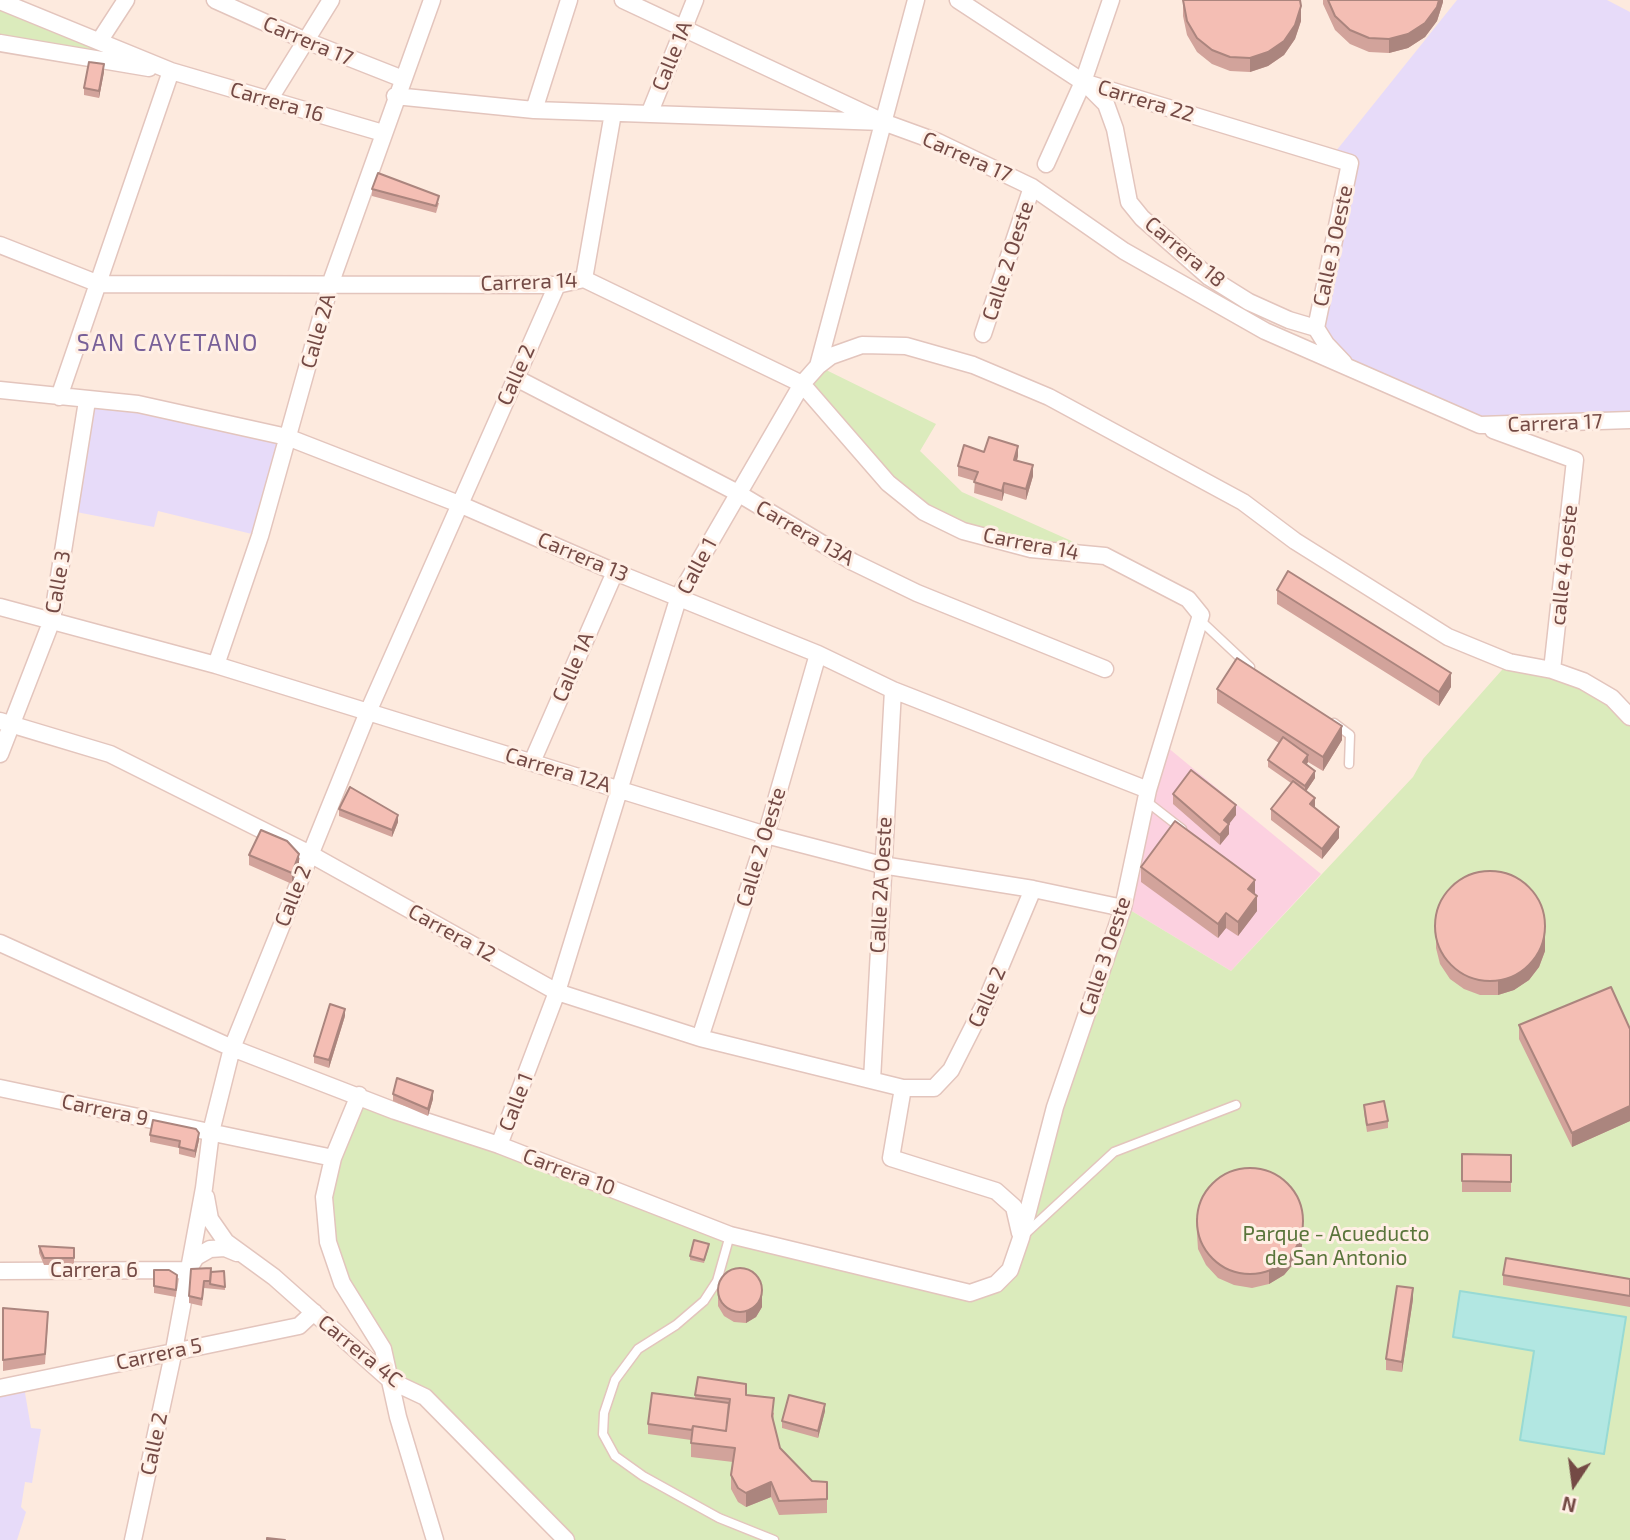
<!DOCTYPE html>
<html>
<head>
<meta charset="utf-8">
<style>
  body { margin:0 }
  #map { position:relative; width:1630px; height:1540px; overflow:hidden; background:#fdeade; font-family:"Exo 2",sans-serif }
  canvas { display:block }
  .north { position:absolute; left:1539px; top:1449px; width:70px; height:70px; -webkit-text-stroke:5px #ffefe5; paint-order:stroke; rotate:193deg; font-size:19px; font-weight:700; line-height:28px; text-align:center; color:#744a45 }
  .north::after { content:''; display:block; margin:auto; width:24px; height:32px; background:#744a45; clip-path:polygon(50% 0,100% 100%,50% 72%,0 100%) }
</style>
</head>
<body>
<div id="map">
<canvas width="1630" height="1540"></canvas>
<div class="north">N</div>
</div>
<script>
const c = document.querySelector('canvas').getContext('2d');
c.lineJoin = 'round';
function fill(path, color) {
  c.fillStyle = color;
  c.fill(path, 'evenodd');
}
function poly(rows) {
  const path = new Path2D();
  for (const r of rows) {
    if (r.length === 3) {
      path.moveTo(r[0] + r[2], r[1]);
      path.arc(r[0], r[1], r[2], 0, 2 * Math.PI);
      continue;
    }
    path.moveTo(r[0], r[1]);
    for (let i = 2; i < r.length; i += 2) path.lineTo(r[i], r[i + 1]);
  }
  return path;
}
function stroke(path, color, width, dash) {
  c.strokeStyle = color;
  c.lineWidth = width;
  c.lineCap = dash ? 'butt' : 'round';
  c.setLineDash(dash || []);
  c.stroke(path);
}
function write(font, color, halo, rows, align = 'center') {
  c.font = font + ' "Exo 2",sans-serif';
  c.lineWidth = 6;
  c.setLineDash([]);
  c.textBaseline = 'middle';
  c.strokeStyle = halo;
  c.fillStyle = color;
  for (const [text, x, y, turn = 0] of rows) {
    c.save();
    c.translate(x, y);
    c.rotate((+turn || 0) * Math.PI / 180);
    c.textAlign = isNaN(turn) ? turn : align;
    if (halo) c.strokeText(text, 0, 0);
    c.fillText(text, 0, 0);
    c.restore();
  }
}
const education = poly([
  [1457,0,1607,0,1630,12,1630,420,1480,425,1351,369,1316,328,1350,165,1332,156],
  [87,401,287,437,260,536,158,511,154,527,71,511],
  [24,1387,31,1428,41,1429,32,1483,25,1482,21,1507,26,1512,17,1540,0,1540,0,1391]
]);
const medical = poly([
  [1161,742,1321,874,1231,971,1130,910]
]);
const green = poly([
  [0,1,100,40,102,61,0,43],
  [818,366,936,424,920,451,962,492,1105,556,1031,549,924,512,802,384],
  [1509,662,1552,670,1630,717,1630,1540,566,1540,425,1397,391,1381,328,1242,333,1158,359,1095,730,1235,970,1293,1010,1270,1055,1107,1130,910,1231,971,1413,777,1423,759]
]);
const water = poly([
  [1460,1291,1626,1317,1604,1454,1520,1440,1534,1351,1453,1337,1460,1291]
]);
const lane = poly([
  [1201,621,1250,667],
  [1334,723,1350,735,1349,764],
  [1146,801,1182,829],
  [730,1235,717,1281,704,1301,676,1325,638,1349,615,1380,604,1413,603,1434,615,1456,643,1476,719,1518,774,1540],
  [1023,1236,1114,1152,1236,1105]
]);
const street = poly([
  [215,0,304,40,403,79],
  [623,0,875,118],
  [958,0,1083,82,1350,163,1316,328],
  [0,1,171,71,383,133],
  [100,40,126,0],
  [0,43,149,68],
  [1085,83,1106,104,1115,129,1129,202,1142,218,1209,277,1249,302,1289,320,1316,328,1326,344,1344,363],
  [395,96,534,110,883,122,938,142,1032,187,1124,251,1265,331,1480,425,1630,420],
  [269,100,331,0],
  [534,110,569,0],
  [650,112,695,0],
  [1046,164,1083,82,1111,0],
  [0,245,99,284,557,285,584,279,802,384,888,483,924,512,963,531,1031,549,1105,556,1188,599,1201,615,1148,790,1123,908,1055,1107,1021,1238,1010,1270,996,1284,970,1293,730,1235,499,1145,395,1111,232,1048,0,943],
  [584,279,613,113],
  [983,334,1032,187],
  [818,366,831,356,862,345,906,346,973,365,1049,397,1243,502,1295,541,1448,637,1509,662,1552,670,1583,681,1612,698,1630,717],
  [514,377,736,492,853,562,917,593,1105,669],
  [0,390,138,404,287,437,459,504,615,572,818,654,893,690,1148,790],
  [59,397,171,71],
  [1493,430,1575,460,1552,670],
  [0,607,216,665,766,835,882,865,1033,889,1123,908],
  [216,665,260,536,331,282,432,0],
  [0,721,110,754,310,854,557,992,700,1038,903,1088,934,1088,951,1070,986,1001,1033,889],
  [0,754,52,620,87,401],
  [532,762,615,572],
  [700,1038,766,835,818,654],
  [872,1080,893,690],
  [0,1088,333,1158],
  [903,1088,891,1158,996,1191,1014,1207,1020,1233],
  [359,1095,333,1158,324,1197,328,1242,342,1283,383,1349,398,1417,435,1540],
  [499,1145,557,992,679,596,802,384,818,366,916,0],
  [206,1197,210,1219,226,1242,274,1277,391,1381,425,1397,566,1540],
  [0,1271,188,1270,196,1257,210,1249,225,1248,237,1253],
  [0,1388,299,1326,314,1312],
  [133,1540,174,1350,204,1188,211,1132,232,1048,368,712,557,285]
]);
const wall = poly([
  [1183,0,1301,21,1295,39,1284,55,1268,66,1250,72,1230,71,1212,64,1197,52,1187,35,1183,16],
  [1323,0,1443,0,1443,2,1437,21,1425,37,1408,48,1389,53,1369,52,1350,44,1335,30,1323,4],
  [104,72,99,98,84,95,84,88],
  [372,189,439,203,436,213,372,196],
  [984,452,1018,456,1017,461,1033,476,1026,500,1004,493,1002,501,974,493,975,481,958,476,958,466],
  [1277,590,1451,687,1439,706,1277,604],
  [1217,689,1342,740,1323,771,1308,762,1307,764,1315,778,1306,791,1315,808,1339,838,1322,859,1271,820,1271,809,1291,783,1268,767,1268,760,1279,743,1217,703],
  [1173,794,1236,815,1229,824,1229,834,1220,845,1173,804],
  [339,809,398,822,392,837,339,816],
  [249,855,299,865,292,884,249,865],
  [1141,867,1254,894,1257,911,1238,936,1226,928,1218,938,1141,882],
  [1436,917,1545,951,1539,967,1529,980,1514,990,1498,995,1480,995,1464,989,1450,979,1440,964,1436,948],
  [345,1016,329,1068,314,1063,314,1056],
  [1519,1025,1630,1029,1630,1121,1572,1147,1519,1039],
  [393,1094,433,1099,428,1116,393,1101],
  [1364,1105,1388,1121,1388,1128,1367,1132,1364,1112],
  [150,1135,199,1140,195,1158,179,1154,179,1148,150,1142],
  [1462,1154,1511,1155,1511,1192,1462,1192],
  [1196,1218,1302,1246,1295,1262,1284,1275,1269,1284,1252,1288,1234,1285,1218,1278,1206,1265,1198,1249],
  [39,1246,74,1248,74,1265,44,1265,39,1253],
  [709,1247,704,1263,690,1260,690,1256],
  [154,1270,177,1275,176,1297,154,1293],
  [224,1271,225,1290,204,1288,202,1306,189,1303,189,1296,211,1272],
  [1503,1275,1630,1279,1630,1307,1503,1285],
  [762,1285,762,1307,756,1317,746,1323,734,1322,724,1316,718,1306,718,1296],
  [1413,1299,1402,1372,1386,1370,1386,1359],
  [3,1308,48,1322,45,1364,3,1371],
  [695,1395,746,1395,774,1413,773,1421,780,1448,812,1481,827,1482,827,1513,779,1515,771,1497,746,1507,738,1502,731,1489,731,1475,733,1462,691,1457,691,1440,648,1434,648,1424,695,1398],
  [825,1411,818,1438,782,1428,782,1421]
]);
const shadedWall = poly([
  [1439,0,1443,0,1443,2,1437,21,1425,37,1408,48,1389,53,1389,39],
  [1301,6,1301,21,1295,39,1284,55,1268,66,1250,72,1250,58],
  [104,64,104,72,99,98,99,91],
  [1018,446,1018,456,1014,470,1014,460],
  [1033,465,1033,476,1026,500,1026,489],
  [1004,483,1004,493,1002,501,1002,491],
  [1451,673,1451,687,1439,706,1439,692],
  [1342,726,1342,740,1323,771,1323,757],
  [1308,755,1308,762,1303,769,1303,762],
  [1315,771,1315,778,1305,793,1305,786],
  [1315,798,1315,809,1310,804],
  [1236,805,1236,815,1229,824,1229,834,1220,845,1220,835,1224,820],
  [398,815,398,822,392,837,392,830],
  [1339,827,1339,838,1322,859,1322,849],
  [299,854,299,865,292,884,292,873],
  [1255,880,1255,894,1248,889],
  [1257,896,1257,911,1238,936,1238,922],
  [1226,913,1226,928,1218,938,1218,924],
  [1545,919,1545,951,1539,967,1529,980,1514,990,1498,995,1498,981],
  [345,1009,345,1016,329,1068,329,1060],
  [433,1091,433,1099,428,1116,428,1109],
  [1630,1106,1630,1121,1572,1147,1572,1133],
  [199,1133,199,1140,195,1158,195,1151],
  [1303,1215,1302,1246,1295,1262,1284,1275,1269,1284,1269,1270],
  [1413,1288,1413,1299,1402,1372,1402,1362],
  [762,1296,762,1307,756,1317,746,1323,746,1312],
  [825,1404,825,1411,818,1438,818,1431],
  [771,1482,771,1497,746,1507,746,1493]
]);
const building = poly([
  [1183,0,1300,0,1301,6,1295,25,1284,41,1268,52,1250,58,1230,57,1212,50,1197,38,1187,21,1183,0],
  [1328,0,1439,0,1437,7,1425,23,1408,34,1389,39,1369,38,1350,30,1335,16,1328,0],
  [89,62,104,64,99,91,84,88,89,62],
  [378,173,439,196,436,206,372,189,378,173],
  [989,437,1018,446,1014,460,1033,465,1026,489,1004,483,1002,491,974,482,978,472,958,466,964,445,984,452,989,437],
  [1288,571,1451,673,1439,692,1277,590,1288,571],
  [1237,658,1342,726,1323,757,1217,689,1237,658],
  [1283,737,1308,755,1303,762,1315,771,1305,786,1268,760,1283,737],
  [1191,770,1236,805,1224,820,1229,824,1220,835,1173,794,1191,770],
  [1293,781,1315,798,1310,804,1339,827,1322,849,1271,809,1293,781],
  [350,787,398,815,392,830,339,809,350,787],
  [1175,821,1255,880,1248,889,1257,896,1238,922,1226,913,1218,924,1141,867,1175,821],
  [261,830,287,841,299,854,292,873,249,855,261,830],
  [1490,926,55],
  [1611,987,1630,1029,1630,1106,1572,1133,1519,1025,1611,987],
  [330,1004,345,1009,329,1060,314,1056,330,1004],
  [397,1078,433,1091,428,1109,393,1094,397,1078],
  [1384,1101,1388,1121,1367,1125,1364,1105,1384,1101],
  [153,1120,196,1129,199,1133,195,1151,179,1147,180,1141,150,1135,153,1120],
  [1462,1154,1511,1155,1511,1182,1462,1181,1462,1154],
  [1250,1221,53],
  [694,1240,709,1244,704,1260,690,1256,694,1240],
  [39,1246,74,1248,74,1258,44,1258,39,1246],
  [1506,1258,1630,1279,1630,1296,1503,1275,1506,1258],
  [740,1290,22],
  [211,1268,210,1281,204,1281,202,1299,189,1296,191,1269,211,1268],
  [154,1270,169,1270,177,1275,176,1290,154,1286,154,1270],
  [224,1271,225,1287,210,1284,211,1272,224,1271],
  [1397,1286,1413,1288,1402,1362,1386,1359,1397,1286],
  [3,1308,48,1312,45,1354,3,1360,3,1308],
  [698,1377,746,1384,746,1395,774,1398,772,1416,780,1448,812,1481,827,1482,827,1499,779,1501,771,1482,746,1493,738,1488,731,1475,735,1448,691,1443,693,1426,726,1431,730,1399,695,1395,698,1377],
  [652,1393,729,1403,726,1431,693,1426,692,1430,648,1424,652,1393],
  [789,1395,825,1404,818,1431,782,1421,789,1395],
  [267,1538,285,1540,267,1540,267,1538]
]);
const streetNames = [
  ["Carrera 17",308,41,23],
  ["Calle 1A",672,56,-68],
  ["Carrera 22",1146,101,17],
  ["Carrera 16",277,102,16],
  ["Carrera 17",967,157,24],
  ["Calle 3 Oeste",1333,246,-78],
  ["Carrera 18",1185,252,40],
  ["Calle 2 Oeste",1008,261,-72],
  ["Carrera 14",529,282,-2],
  ["Calle 2A",318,331,-74],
  ["Calle 2",516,375,-66],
  ["Carrera 17",1555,423,-2],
  ["Carrera 13A",805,533,30],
  ["Carrera 14",1031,544,11],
  ["Carrera 13",583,557,23],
  ["calle 4 oeste",1564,565,-84],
  ["Calle 1",697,566,-62],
  ["Calle 3",58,582,-80],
  ["Calle 1A",573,667,-67],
  ["Carrera 12A",558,770,17],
  ["Calle 2 Oeste",761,847,-73],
  ["Calle 2A Oeste",881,885,-87],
  ["Calle 2",293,896,-68],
  ["Carrera 12",452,933,29],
  ["Calle 3 Oeste",1105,956,-72],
  ["Calle 2",987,997,-66],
  ["Calle 1",516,1102,-69],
  ["Carrera 9",105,1110,12],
  ["Carrera 10",569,1172,21],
  ["Carrera 6",94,1270],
  ["Carrera 4C",360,1351,39],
  ["Carrera 5",159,1354,-12],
  ["Calle 2",154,1444,-78]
];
const parkNames = [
  ["Parque - Acueducto",1336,1234],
  ["de San Antonio",1336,1258]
];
const neighbourhoodNames = [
  ["SAN CAYETANO",168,343]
];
fill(education, '#e7dbf9');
fill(medical, '#fcd1e0');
fill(green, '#dbebbc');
fill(water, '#b2e7e2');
stroke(water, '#98dad4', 2);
stroke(lane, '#e3c5bd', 11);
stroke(street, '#e3c5bd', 19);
stroke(lane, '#fff', 8);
stroke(street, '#fff', 16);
fill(wall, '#d2a39b');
fill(shadedWall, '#ab857e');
fill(building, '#f4beb4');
stroke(building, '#ab857e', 2);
write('21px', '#744a45', '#ffefe5', streetNames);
write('21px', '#5a753b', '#ffefe5', parkNames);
c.letterSpacing = '2px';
write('23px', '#786098', '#ffefe5', neighbourhoodNames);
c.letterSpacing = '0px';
</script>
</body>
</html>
